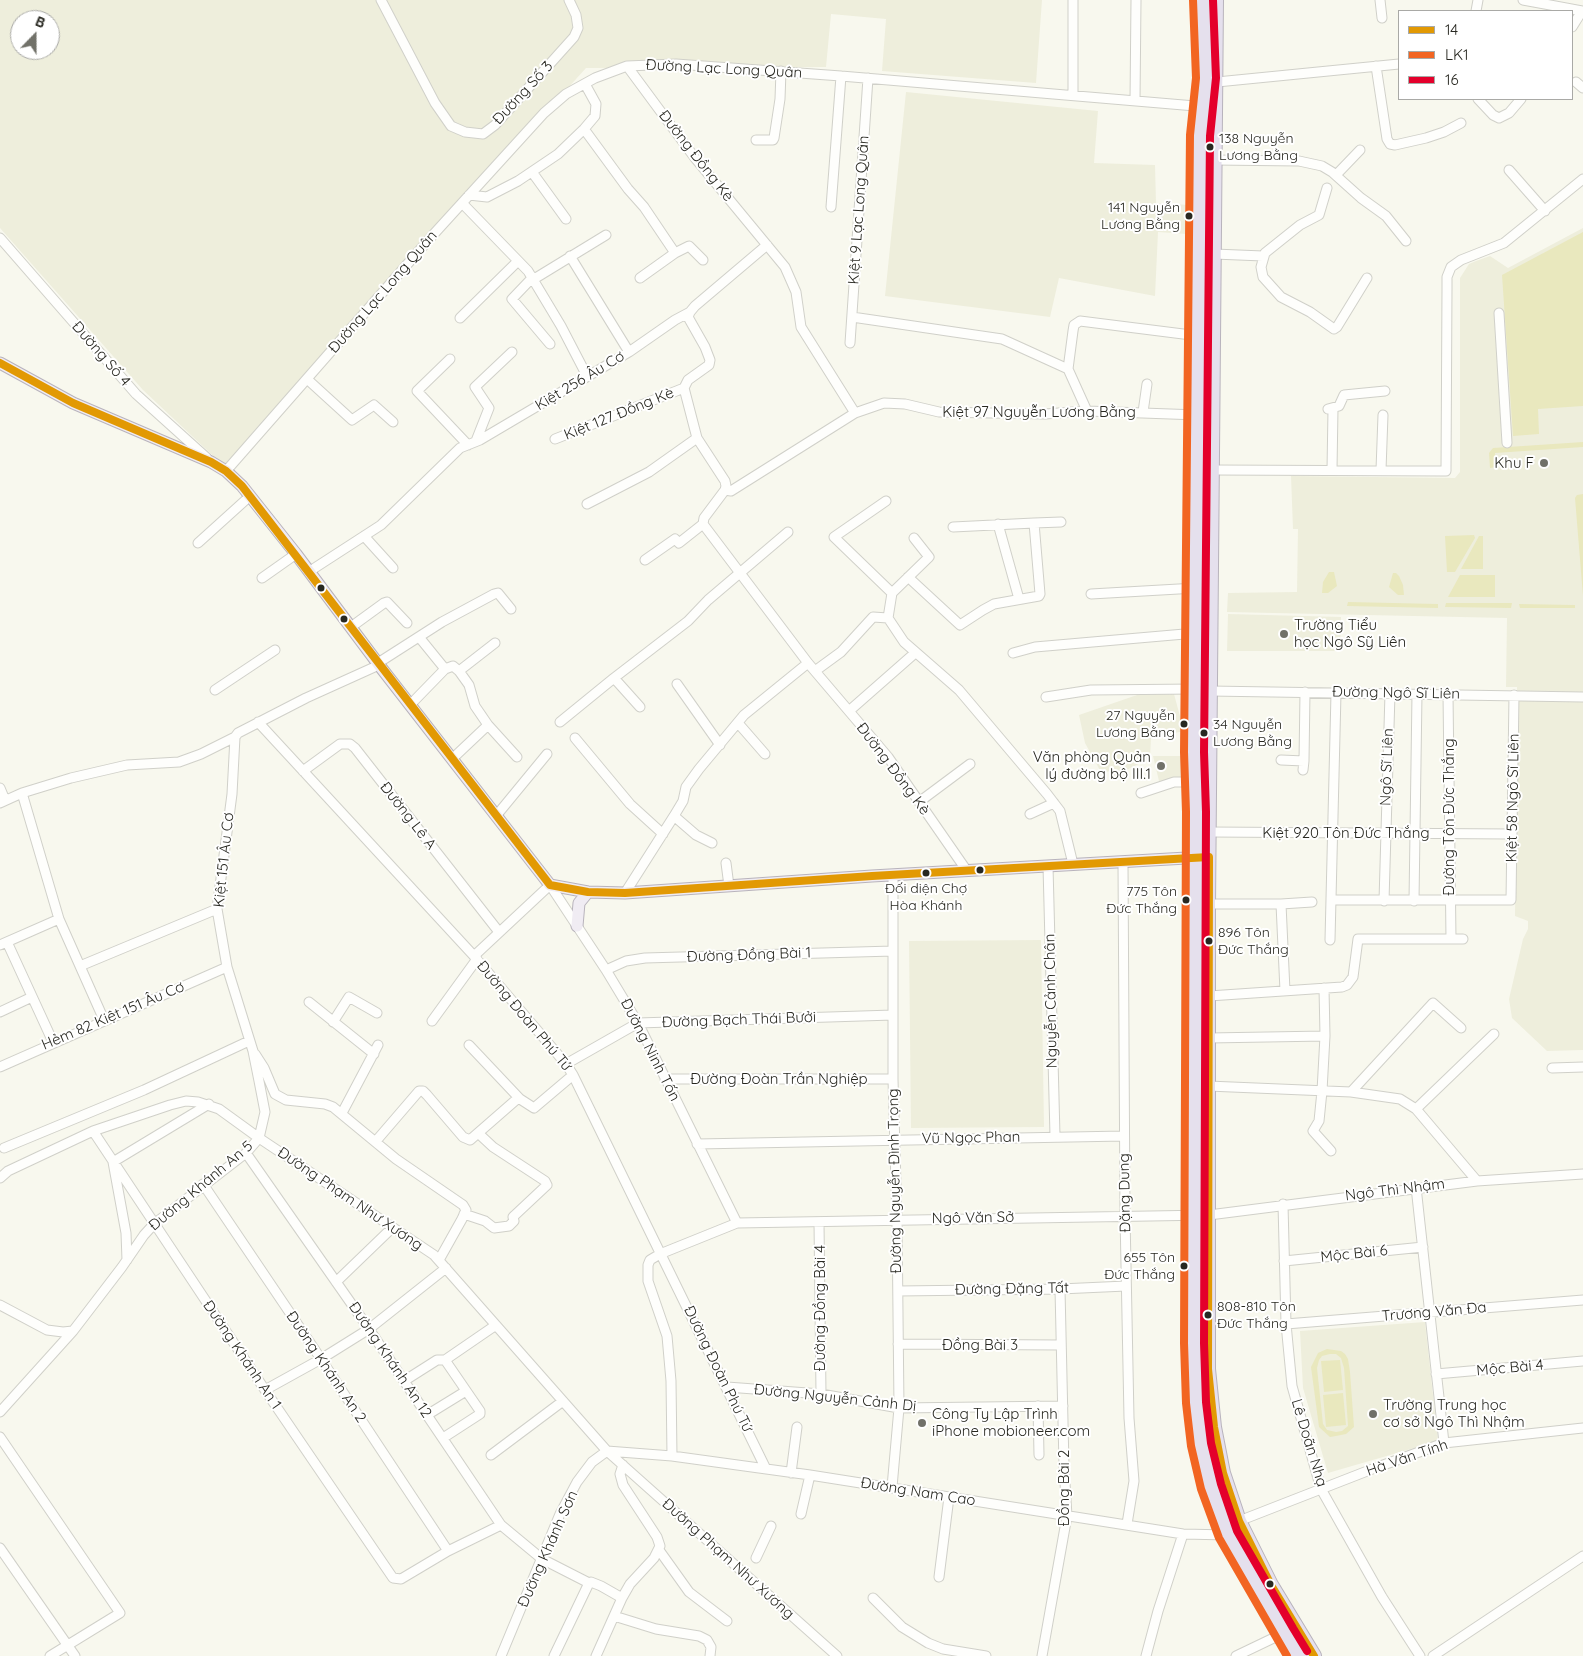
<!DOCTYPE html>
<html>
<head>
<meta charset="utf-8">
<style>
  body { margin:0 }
  #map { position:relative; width:1583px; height:1656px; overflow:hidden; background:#f8f8ee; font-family:Quicksand,sans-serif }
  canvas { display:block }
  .legend { position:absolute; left:1398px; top:10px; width:175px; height:90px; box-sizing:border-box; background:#fff; border:1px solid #a9a9a6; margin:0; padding:6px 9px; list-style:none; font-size:15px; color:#282821 }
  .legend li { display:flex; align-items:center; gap:10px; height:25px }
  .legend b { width:25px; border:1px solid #a9a9a6 }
  .north { position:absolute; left:10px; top:10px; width:50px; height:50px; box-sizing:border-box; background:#fff; border:1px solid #a9a9a6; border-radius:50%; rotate:22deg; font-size:14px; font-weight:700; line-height:20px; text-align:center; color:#282821 }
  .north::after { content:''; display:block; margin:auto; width:18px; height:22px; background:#717169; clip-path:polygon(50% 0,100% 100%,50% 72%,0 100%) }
</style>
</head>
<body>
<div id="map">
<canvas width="1583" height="1656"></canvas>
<ul class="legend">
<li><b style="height:6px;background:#e29903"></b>14</li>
<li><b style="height:6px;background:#f26522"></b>LK1</li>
<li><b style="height:6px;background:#e4002b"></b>16</li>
</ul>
<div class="north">B</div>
</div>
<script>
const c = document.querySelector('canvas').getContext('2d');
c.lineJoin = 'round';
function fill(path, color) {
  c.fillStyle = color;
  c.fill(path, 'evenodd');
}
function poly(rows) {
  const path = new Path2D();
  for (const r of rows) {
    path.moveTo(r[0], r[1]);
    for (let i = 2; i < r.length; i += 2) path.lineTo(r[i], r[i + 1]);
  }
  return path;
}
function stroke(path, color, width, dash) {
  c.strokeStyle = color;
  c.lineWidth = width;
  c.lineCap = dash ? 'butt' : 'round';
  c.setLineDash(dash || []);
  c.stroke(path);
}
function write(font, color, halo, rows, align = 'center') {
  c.font = font + ' Quicksand,sans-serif';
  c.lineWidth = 4;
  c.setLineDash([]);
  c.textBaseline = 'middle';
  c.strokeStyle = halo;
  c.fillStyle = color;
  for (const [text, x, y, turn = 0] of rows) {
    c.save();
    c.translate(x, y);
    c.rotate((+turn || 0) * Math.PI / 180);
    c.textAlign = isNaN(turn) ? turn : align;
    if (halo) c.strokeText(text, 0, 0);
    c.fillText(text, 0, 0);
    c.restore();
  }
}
const built = poly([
  [0,0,1042,0,1036,83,882,71,886,19,831,14,826,67,586,68,225,467,143,390,0,228],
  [20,20,50,20,50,50,20,50],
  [906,92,1098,111,1094,163,1155,165,1156,203,1189,205,1186,234,1158,232,1155,296,1059,278,1050,317,885,296],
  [1583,228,1583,1050,1547,1051,1512,1018,1509,999,1523,939,1528,929,1528,921,1515,916,1517,692,1517,687,1506,687,1507,618,1227,612,1228,593,1297,592,1298,529,1293,529,1291,476,1455,478,1460,472,1460,278,1469,264,1476,261,1490,256,1508,268],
  [1228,614,1341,617,1340,651,1227,651],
  [1174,694,1184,731,1151,738,1150,758,1115,776,1111,770,1102,774,1085,743,1079,715,1137,695],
  [1153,756,1186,756,1187,780,1159,781],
  [1041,940,1044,1127,911,1128,909,941],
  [1425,1322,1438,1441,1328,1473,1303,1388,1300,1331]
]);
const green = poly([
  [1583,232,1583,406,1538,409,1539,434,1513,436,1502,275],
  [1583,442,1583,447,1495,453,1496,467,1490,468,1489,453,1493,448],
  [1583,494,1583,596,1575,498,1577,495],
  [1474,535,1475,538,1455,572,1447,572,1445,536],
  [1479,536,1483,536,1483,569,1461,569],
  [1329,572,1334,572,1337,586,1328,593,1322,593,1323,582],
  [1393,573,1396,573,1399,576,1403,585,1404,595,1398,595,1389,587],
  [1460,575,1495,575,1495,597,1448,597],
  [1348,602,1438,604,1438,608,1347,606],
  [1446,603,1512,603,1511,608,1445,607],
  [1519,604,1575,605,1575,608,1520,608],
  [1327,1349,1341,1351,1345,1354,1348,1359,1350,1372,1354,1427,1346,1434,1336,1436,1330,1437,1319,1427,1311,1367,1318,1353],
  [1330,1354,1336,1354,1341,1358,1344,1368,1348,1426,1342,1431,1336,1432,1327,1430,1323,1424,1317,1368,1319,1360,1322,1356],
  [1340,1360,1343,1390,1324,1392,1321,1361],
  [1343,1393,1346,1425,1326,1427,1323,1395]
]);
const minor = poly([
  [381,0,435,103,451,126,465,132,483,134,495,125,574,37,578,28,576,15,569,0],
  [1073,0,1073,95],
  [1380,0,1382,18],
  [1523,0,1583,11],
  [1476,11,1478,0],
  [1572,27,1582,11],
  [627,66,695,158,785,267,796,292,801,327,855,413],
  [1376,66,1387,139,1390,144,1395,145,1426,138,1444,132,1461,123],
  [1217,82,1399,64],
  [1576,82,1583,88],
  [1478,99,1493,115,1499,118,1509,113,1521,99],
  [1135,101,1136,0],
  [584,129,628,189,644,207,675,253,640,278],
  [756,140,773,140,774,138,780,99,781,71],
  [1214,160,1299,161,1322,166,1332,172,1361,198,1386,216,1406,241],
  [1509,170,1545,211],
  [532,172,566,219],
  [1336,175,1360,150],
  [1327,188,1319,215,1300,225,1265,253,1261,267,1263,277,1281,297,1310,312,1334,329,1337,327,1367,278],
  [469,195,487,197,518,181,558,154,584,129,595,116,596,104,585,84],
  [462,203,528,271,561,326,587,376],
  [831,207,841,76],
  [0,238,136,394,207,458],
  [767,245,695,306,690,312,688,317,705,347,710,360,709,365,688,380,684,388,697,438,725,481,726,486,725,490,704,518,703,524,808,663,888,757,967,871],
  [675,253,689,246,703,260],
  [1214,254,1263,256],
  [570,256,629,352],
  [533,277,512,299,550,344],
  [534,279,606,235],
  [1499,313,1507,443],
  [852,317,1002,339,1068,369,1087,411],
  [460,318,518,261],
  [850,343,868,78],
  [450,359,417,391,468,445],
  [1068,369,1073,331,1074,325,1080,321,1199,336],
  [307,379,352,420,374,405,393,422],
  [1328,409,1339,406,1344,395,1385,391],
  [1143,412,1147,384],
  [555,439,684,388],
  [476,441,489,408,475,387,512,352],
  [1212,470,1446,471,1447,288,1447,277,1451,267,1461,260,1504,243,1583,179],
  [1332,470,1333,409],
  [1381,470,1383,415],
  [226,471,432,236,544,113,566,94,595,78,627,66,676,64,841,76,1207,107],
  [725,490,731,491,855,413,884,403,905,404,939,412,1045,414,1087,411,1198,415],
  [886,501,834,537,892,593],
  [587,504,649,472,697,438],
  [1034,523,1061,522],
  [998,524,1019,599],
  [364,536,393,568],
  [198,543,250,496],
  [645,560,675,539,679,543,703,524],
  [310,571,381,525,460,448,480,440,629,352,675,320,690,312],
  [908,577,960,625,983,610,994,604,1039,596,1040,594,1034,523,953,527],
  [262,578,296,554],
  [1091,594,1196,588],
  [888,618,904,642,959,690,1047,794,1060,811,1073,864],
  [888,618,892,593,929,557,914,538],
  [351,627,384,603,387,602,407,623],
  [419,637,445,669],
  [1013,653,1035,647,1196,633],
  [378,663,442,622,494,594,498,593,511,609],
  [459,671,495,643],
  [815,671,841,652,873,617,888,618],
  [614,678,640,707],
  [677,684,720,745],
  [215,690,275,650],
  [1210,691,1583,697],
  [1448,694,1451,939],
  [1046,697,1091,690,1195,689],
  [410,705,445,669,453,666,459,671,469,685,475,706,488,725,452,759],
  [849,711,915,653],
  [258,722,474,956,566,1064,573,1075,766,1469],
  [560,722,614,678,688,621,708,600,788,532],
  [738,723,765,754],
  [488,725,517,757],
  [575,738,630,804,663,834],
  [1281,760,1304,761],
  [1303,770,1304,761,1305,692],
  [303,771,340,744,350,744,355,748,499,932],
  [0,788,5,800],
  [22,793,59,919,104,1020],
  [1141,793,1174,782,1195,782],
  [919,802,970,764],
  [0,803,22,793,71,778,127,765,179,762,201,754,235,737],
  [1030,814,1054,803],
  [496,816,547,754],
  [674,816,696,835,712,843],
  [1209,832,1512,834],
  [1123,862,1125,1215,1129,1418,1134,1481,1127,1524],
  [726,863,729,886],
  [1048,866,1055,1136],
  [625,893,674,816,683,801,686,787,699,769,744,715,808,663],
  [1331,900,1511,900,1514,695],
  [1384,901,1390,693],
  [1414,901,1417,694],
  [1208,904,1281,904,1312,902],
  [1281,904,1285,991],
  [1330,940,1336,693],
  [7,942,53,1042],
  [0,945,59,919],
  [474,956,550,885,606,970,638,1023,737,1223],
  [80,966,217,909],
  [606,970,626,961,645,958,893,951],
  [1324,988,1325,1036,1322,1091,1319,1121,1313,1131,1331,1151],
  [1209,996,1342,987,1347,985,1353,977,1358,939,1463,939],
  [309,1002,374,1054],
  [0,1012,32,997],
  [432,1021,477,959],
  [333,1022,349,997,377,1013],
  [1209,1038,1325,1036],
  [469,1045,520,1099],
  [255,1054,264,1068,275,1094,286,1100,325,1104,333,1107,396,1159,463,1205,466,1210,462,1219,439,1260],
  [566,1064,638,1023,893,1015],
  [0,1067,227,967],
  [1552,1068,1583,1067],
  [665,1079,893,1079],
  [1208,1086,1351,1092,1400,1099,1416,1109,1477,1181],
  [1351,1092,1433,1003,1461,1028],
  [1416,1109,1494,1034],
  [342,1113,378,1045],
  [93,1131,265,1390,393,1578,401,1579,448,1551,501,1525],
  [376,1141,419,1091,423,1091,427,1095,463,1137,470,1140,517,1099,520,1099,534,1108,573,1075],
  [697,1144,1124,1136],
  [4,1148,144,1090,249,1041],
  [246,1153,369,1329,501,1525,542,1559,589,1583],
  [0,1178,8,1171,93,1131,170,1105,186,1101,198,1102,219,1109,259,1138,434,1255,607,1451,837,1656],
  [203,1184,321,1359,448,1551],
  [1416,1187,1444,1443],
  [1283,1204,1286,1324,1292,1386,1321,1489,1382,1597,1420,1656],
  [464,1214,485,1221,494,1228,509,1226,514,1221,513,1217,515,1215,547,1185,545,1181,493,1147,478,1133],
  [819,1222,821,1394],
  [127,1260,126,1233,113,1162,209,1104],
  [1284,1261,1423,1247],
  [336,1282,392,1228],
  [898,1291,1060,1289,1126,1286],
  [0,1305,47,1330,63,1332,73,1331],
  [1286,1324,1583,1300],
  [898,1344,1061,1345],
  [445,1360,496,1325],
  [1436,1374,1583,1361],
  [404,1381,437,1360,445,1360,480,1411,480,1414,443,1438],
  [727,1387,821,1394,899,1408,1063,1406],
  [265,1390,321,1359,369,1329,446,1268],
  [1038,1406,1039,1455],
  [0,1412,73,1331,122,1267,144,1235,154,1224,246,1153,259,1138,265,1112,259,1081,253,1051,227,967,217,909,232,794,235,737,238,733,306,698,379,665],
  [427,1415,466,1391],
  [0,1437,120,1613,50,1656],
  [607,1451,672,1456,810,1475,1183,1534,1228,1535],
  [491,1455,563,1401],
  [672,1456,671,1381,667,1336,648,1281,648,1265,650,1260,660,1254,737,1223,1209,1215,1477,1181,1583,1174],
  [791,1473,797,1427],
  [892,1487,899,1408,897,1220,893,1079,893,875],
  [801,1514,810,1475],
  [1239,1521,1375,1468,1444,1443,1583,1428],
  [0,1548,75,1656],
  [659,1550,689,1592,727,1621],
  [756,1558,771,1526],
  [939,1577,949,1497],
  [873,1598,902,1627,928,1643,943,1649,986,1656],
  [614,1616,656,1629,699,1636,707,1640,711,1647,710,1656],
  [501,1656,560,1514,577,1482,592,1462,607,1451],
  [554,1656,589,1583,591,1582,601,1586,622,1598],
  [596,1656,622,1598,630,1584,654,1558,660,1546,657,1537,623,1485,620,1474,623,1465],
  [1042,1656,1067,1516,1064,1466,1060,1289],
  [1146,1656,1158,1611,1183,1534],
  [1236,1656,1284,1633],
  [1433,1656,1583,1556]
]);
const major = poly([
  [0,363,73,403,211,462,226,471,242,486,296,554,379,665,550,885,588,892,625,893,872,876,1204,857],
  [577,926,579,903,588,892]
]);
const highway = poly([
  [1203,0,1206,78,1200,135,1194,752,1196,812,1194,1343,1196,1403,1201,1445,1211,1487,1228,1535,1284,1633,1299,1656],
  [1216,0,1208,904,1208,1369,1214,1427,1223,1473,1239,1521,1271,1585,1314,1656]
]);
const bus1 = poly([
  [0,363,73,403,211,462,226,471,242,486,550,885,588,892,625,893,872,876,1209,857,1208,1369,1214,1427,1223,1473,1239,1521,1271,1585,1314,1656]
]);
const bus2 = poly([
  [1193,0,1196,78,1190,135,1184,752,1186,812,1184,1343,1186,1403,1191,1446,1201,1489,1219,1538,1287,1656]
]);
const bus3 = poly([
  [1213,0,1216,78,1210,136,1204,752,1206,812,1204,1343,1206,1402,1211,1443,1221,1484,1237,1531,1293,1628,1307,1651]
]);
const markers = [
  [1210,147,4.5,"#282821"],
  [1189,216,4.5,"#282821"],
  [1544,463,5,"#717169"],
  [321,588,4.5,"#282821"],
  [344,619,4.5,"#282821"],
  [1284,634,5,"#717169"],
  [1184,724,4.5,"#282821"],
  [1204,733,4.5,"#282821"],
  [1161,766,5,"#717169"],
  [980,870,4.5,"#282821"],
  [926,873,4.5,"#282821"],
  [1186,900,4.5,"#282821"],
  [1209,941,4.5,"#282821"],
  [1184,1266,4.5,"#282821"],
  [1208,1315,4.5,"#282821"],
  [1373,1414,5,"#717169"],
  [922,1423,5,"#717169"],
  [1270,1584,4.5,"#282821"]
];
const busNames = [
  ["138 Nguyễn",1219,139],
  ["Lương Bằng",1219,156],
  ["141 Nguyễn",1180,208,"right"],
  ["Lương Bằng",1180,225,"right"],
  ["27 Nguyễn",1175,716,"right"],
  ["Lương Bằng",1175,733,"right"],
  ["34 Nguyễn",1213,725],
  ["Lương Bằng",1213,742],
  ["Đối diện Chợ",926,889,"center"],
  ["Hòa Khánh",926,906,"center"],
  ["775 Tôn",1177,892,"right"],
  ["Đức Thắng",1177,909,"right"],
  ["896 Tôn",1218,933],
  ["Đức Thắng",1218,950],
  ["655 Tôn",1175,1258,"right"],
  ["Đức Thắng",1175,1275,"right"],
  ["808-810 Tôn",1217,1307],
  ["Đức Thắng",1217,1324]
];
const streetNames = [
  ["Đường Lạc Long Quân",724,69,3],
  ["Đường Số 3",523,93,-47],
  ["Đường Đồng Kè",696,156,52],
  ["Kiệt 9 Lạc Long Quân",859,210,-86],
  ["Đường Lạc Long Quân",383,292,-49],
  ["Đường Số 4",101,354,49],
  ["Kiệt 256 Âu Cơ",580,381,-31],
  ["Kiệt 97 Nguyễn Lương Bằng",1039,412],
  ["Kiệt 127 Đồng Kè",619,414,-22],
  ["Đường Ngô Sĩ Liên",1396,693,1],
  ["Ngô Sĩ Liên",1387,767,-88],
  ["Đường Đồng Kè",893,769,53],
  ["Kiệt 58 Ngô Sĩ Liên",1513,798,-89],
  ["Đường Lê A",408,816,52],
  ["Đường Tôn Đức Thắng",1449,817,-90],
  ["Kiệt 920 Tôn Đức Thắng",1346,833],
  ["Kiệt 151 Âu Cơ",224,860,-84],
  ["Đường Đồng Bài 1",749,955,-2],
  ["Nguyễn Cảnh Chân",1051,1001,-91],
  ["Hẻm 82 Kiệt 151 Âu Cơ",113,1016,-23],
  ["Đường Đoàn Phú Tứ",524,1016,50],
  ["Đường Bạch Thái Bưởi",739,1020,-2],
  ["Đường Ninh Tốn",650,1050,63],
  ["Đường Đoàn Trần Nghiệp",779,1079],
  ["Vũ Ngọc Phan",971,1138,-1],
  ["Đường Nguyễn Đình Trọng",895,1181,-91],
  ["Đường Khánh An 5",201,1186,-40],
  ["Ngô Thì Nhậm",1395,1190,-7],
  ["Đặng Dung",1125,1193,-91],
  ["Đường Phạm Như Xương",350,1199,34],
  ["Ngô Văn Sở",973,1218,-1],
  ["Mộc Bài 6",1354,1254,-6],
  ["Đường Đặng Tất",1012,1289,-1],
  ["Đường Đồng Bài 4",820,1308,-90],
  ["Trương Văn Đa",1434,1312,-5],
  ["Đồng Bài 3",980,1345],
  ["Đường Khánh An 1",242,1355,56],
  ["Đường Khánh An 12",390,1360,56],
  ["Đường Khánh An 2",326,1367,56],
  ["Mộc Bài 4",1510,1368,-5],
  ["Đường Đoàn Phú Tứ",718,1369,64],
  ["Đường Nguyễn Cảnh Dị",835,1398,6],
  ["Lê Doãn Nhạ",1309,1443,73],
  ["Hà Văn Tính",1407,1458,-19],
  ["Đồng Bài 2",1064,1488,-90],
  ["Đường Nam Cao",918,1492,9],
  ["Đường Khánh Sơn",548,1549,-66],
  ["Đường Phạm Như Xương",728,1559,42]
];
const poiNames = [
  ["Khu F",1534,463,"right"],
  ["Trường Tiểu",1294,625],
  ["học Ngô Sỹ Liên",1294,642],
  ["Văn phòng Quản",1151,757,"right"],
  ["lý đường bộ III.1",1151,774,"right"],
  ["Trường Trung học",1383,1405],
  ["cơ sở Ngô Thì Nhậm",1383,1422],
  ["Công Ty Lập Trình",932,1414],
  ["iPhone mobioneer.com",932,1431]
];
fill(built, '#eeeedc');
fill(green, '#e9e8be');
stroke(minor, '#d0d0c9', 11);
stroke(major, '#b8b3bc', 13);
stroke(highway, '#b8b3bc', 16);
stroke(minor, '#fefefc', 9);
stroke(major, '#f0ecf3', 11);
stroke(highway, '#e5e0ed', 14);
stroke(bus1, '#e29903', 8);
stroke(bus2, '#f26522', 8);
stroke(bus3, '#e4002b', 8);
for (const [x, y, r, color] of markers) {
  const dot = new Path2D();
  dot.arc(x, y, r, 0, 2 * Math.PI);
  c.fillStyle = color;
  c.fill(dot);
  stroke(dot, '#fff', 2);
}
write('14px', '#282821', '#fff', busNames, 'left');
write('15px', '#282821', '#fff', streetNames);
write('15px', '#282821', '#fff', poiNames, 'left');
</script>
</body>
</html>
